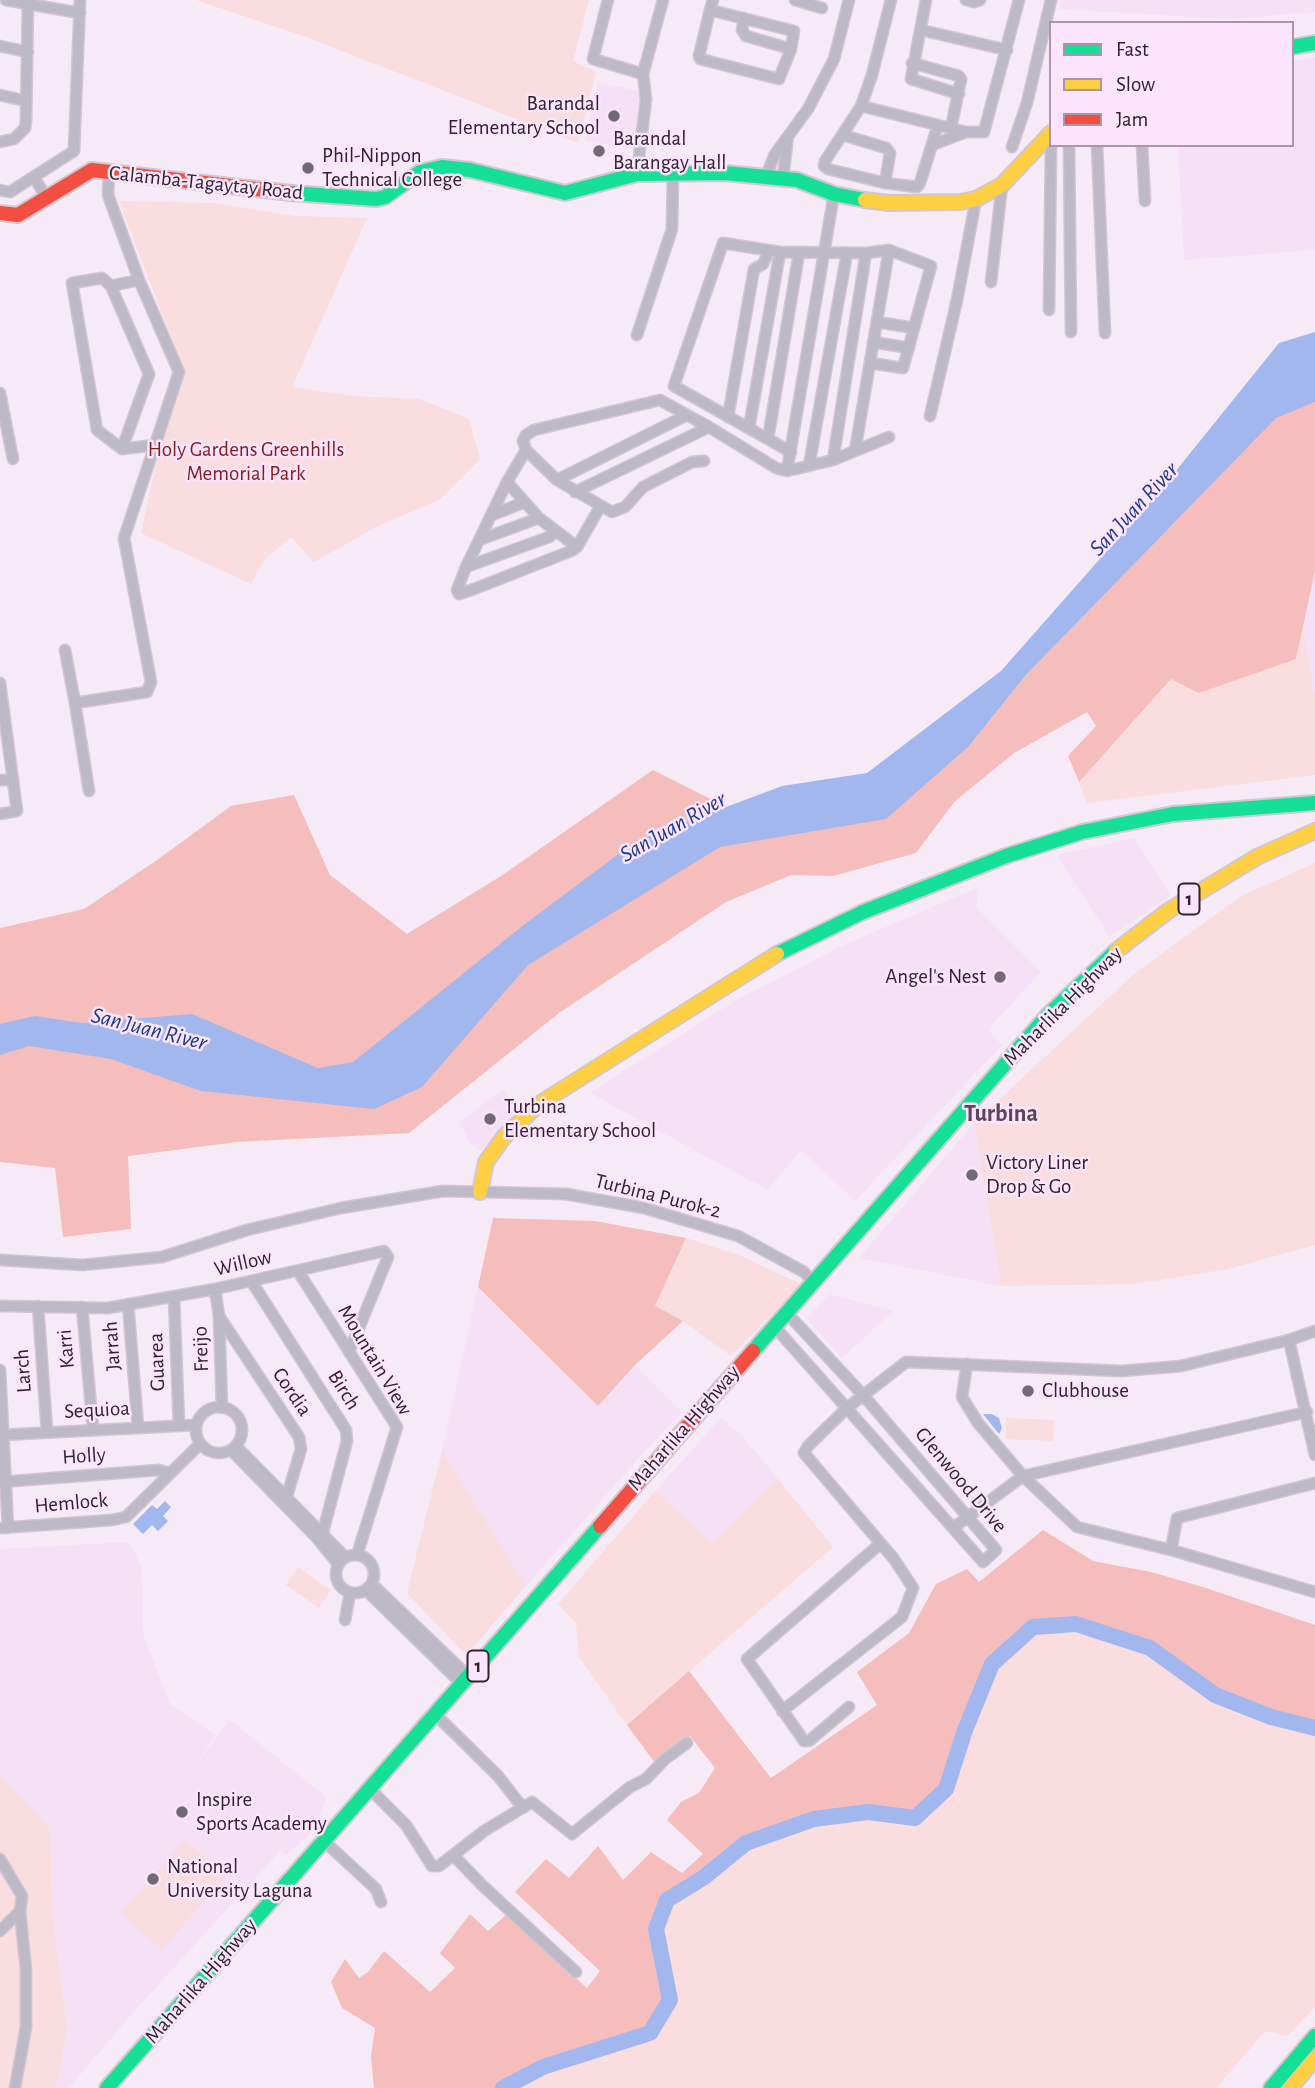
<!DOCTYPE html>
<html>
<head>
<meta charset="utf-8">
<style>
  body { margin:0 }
  #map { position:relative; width:1315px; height:2088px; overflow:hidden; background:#f6eaf6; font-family:"Alegreya Sans",sans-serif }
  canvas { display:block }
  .legend { position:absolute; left:1049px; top:21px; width:245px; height:126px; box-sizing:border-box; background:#fce4fc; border:2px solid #a997a9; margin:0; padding:9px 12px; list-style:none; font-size:21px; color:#2c242d }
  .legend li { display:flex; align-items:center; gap:14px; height:35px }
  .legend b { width:35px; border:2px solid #a997a9 }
</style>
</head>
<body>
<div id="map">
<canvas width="1315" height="2088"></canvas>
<ul class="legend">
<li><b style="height:9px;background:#16e098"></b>Fast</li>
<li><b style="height:9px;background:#ffcf43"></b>Slow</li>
<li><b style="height:9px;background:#f24e42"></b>Jam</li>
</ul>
</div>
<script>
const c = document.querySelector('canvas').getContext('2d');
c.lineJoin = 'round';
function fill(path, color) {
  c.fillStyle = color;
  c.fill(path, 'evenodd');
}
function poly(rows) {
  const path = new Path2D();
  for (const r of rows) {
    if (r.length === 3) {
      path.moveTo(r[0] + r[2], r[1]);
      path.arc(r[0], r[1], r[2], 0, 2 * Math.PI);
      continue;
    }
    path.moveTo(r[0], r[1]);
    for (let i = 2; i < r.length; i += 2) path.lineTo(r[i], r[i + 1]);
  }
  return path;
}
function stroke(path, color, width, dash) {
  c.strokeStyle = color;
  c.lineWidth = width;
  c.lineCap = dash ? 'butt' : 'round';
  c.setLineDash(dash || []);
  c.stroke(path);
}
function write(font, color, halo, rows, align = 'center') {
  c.font = font + ' "Alegreya Sans",sans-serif';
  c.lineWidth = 5;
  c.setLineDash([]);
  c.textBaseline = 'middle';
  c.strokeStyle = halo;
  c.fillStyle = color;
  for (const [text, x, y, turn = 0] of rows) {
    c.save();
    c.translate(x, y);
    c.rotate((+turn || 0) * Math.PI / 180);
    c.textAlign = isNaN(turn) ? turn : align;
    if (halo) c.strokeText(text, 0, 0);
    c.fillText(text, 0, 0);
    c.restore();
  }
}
const built = poly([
  [1061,0,1315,0,1315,12,1229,19,1059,9],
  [1315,57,1315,250,1184,260,1178,145,1292,145,1292,62],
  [598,82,642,92,631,149,585,140],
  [1315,571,1315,695,1303,630],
  [1135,838,1170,895,1110,937,1056,855],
  [979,887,976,907,1041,972,989,1028,991,1034,1002,1045,855,1201,801,1150,768,1189,738,1174,590,1093,738,999,846,944],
  [504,1089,521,1116,487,1153,471,1144,459,1122],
  [974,1123,1001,1286,859,1258],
  [478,1287,598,1406,635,1365,682,1412,644,1452,526,1586,442,1451],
  [830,1294,893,1311,842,1358,807,1318],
  [721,1418,742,1436,778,1479,711,1543,655,1491],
  [129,1542,142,1568,143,1634,170,1704,215,1735,197,1764,230,1720,326,1797,320,1817,323,1821,287,1855,280,1851,128,2018,69,2088,56,2088,67,2029,52,1908,50,1829,0,1777,0,1549]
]);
const green = poly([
  [196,0,589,0,573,61,596,72,578,143,309,38],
  [119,201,215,203,295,216,367,218,292,387,353,396,420,399,469,419,480,459,439,500,376,527,314,562,291,537,265,559,251,584,141,533,160,446,183,369],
  [1303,630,1315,695,1315,775,1087,803,1079,782,1171,679,1264,669,1296,659],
  [1315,863,1315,1245,1228,1269,1134,1284,1001,1286,974,1123,1134,974,1241,896],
  [686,1238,739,1255,801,1284,731,1356,683,1321,655,1307],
  [1006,1418,1054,1420,1053,1441,1005,1439],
  [442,1451,526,1586,466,1655,407,1593],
  [778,1479,833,1547,627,1725,579,1657,576,1623,558,1604,655,1491,711,1543],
  [298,1567,331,1590,319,1608,286,1585],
  [1076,1624,1150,1648,1215,1695,1271,1717,1315,1728,1315,2007,1287,2036,1265,2031,1216,2088,503,2088,543,2067,650,2033,670,2000,656,1929,667,1900,703,1878,746,1843,814,1819,868,1812,915,1818,946,1789,965,1730,992,1664,1033,1627],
  [0,1777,50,1829,52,1908,67,2029,56,2088,0,2088],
  [185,1840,226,1876,162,1949,121,1913]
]);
const forest = poly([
  [1315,402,1315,571,1296,659,1199,693,1171,679,1079,782,1068,756,1096,726,1087,712,1014,753,954,802,916,853,833,876,791,875,726,902,559,1013,409,1133,237,1142,128,1156,131,1229,63,1237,55,1168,0,1162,0,928,84,909,157,860,231,806,294,795,330,875,407,934,501,876,653,770,782,835,969,746,1026,675,1276,417],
  [493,1218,595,1221,686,1238,655,1306,683,1321,635,1365,598,1406,478,1287],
  [1043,1530,1093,1561,1151,1572,1203,1587,1315,1625,1315,1728,1271,1717,1215,1695,1150,1648,1076,1624,1033,1627,992,1664,965,1730,946,1789,915,1818,868,1812,814,1819,746,1843,701,1879,667,1900,656,1929,670,2000,648,2034,543,2067,503,2088,374,2088,371,2056,375,2028,342,2008,331,1982,345,1959,359,1978,368,1972,384,1951,430,1992,455,1968,440,1953,470,1914,488,1931,506,1915,587,1988,600,1971,515,1892,546,1859,569,1878,598,1846,623,1880,651,1852,682,1873,703,1854,667,1820,681,1802,699,1793,715,1768,690,1736,655,1763,627,1725,689,1671,771,1778,877,1705,857,1672,909,1633,936,1584,967,1569,979,1582]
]);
const water = poly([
  [1315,332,1315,402,1276,418,1026,675,969,746,886,819,720,847,528,965,422,1087,374,1109,201,1091,111,1059,29,1046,0,1055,0,1024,35,1016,82,1023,192,1014,318,1068,353,1062,525,924,636,841,782,786,867,773,1001,671,1158,493,1279,343],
  [983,1414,992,1414,999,1418,1002,1428,999,1434],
  [165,1501,171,1507,163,1516,168,1521,158,1531,152,1525,143,1534,133,1524,152,1505,157,1509]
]);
const river = poly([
  [503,2088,543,2067,650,2033,670,2000,656,1929,667,1900,703,1878,746,1843,814,1819,868,1812,915,1818,946,1789,965,1730,992,1664,1033,1627,1076,1624,1150,1648,1215,1695,1271,1717,1315,1728]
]);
const street = poly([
  [6,0,80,13],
  [608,0,593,59,643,74],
  [795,0,822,8],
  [891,0,872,75,861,106,825,161,824,166,828,169,885,183,917,187,920,183,938,125],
  [926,0,911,79,959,94],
  [966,0,974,2,980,0],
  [710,10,794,31,791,49,779,79,700,59,699,56,710,10,713,0],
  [744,18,742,30,746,36,791,49],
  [921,30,1007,50],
  [0,46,28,52],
  [912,63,959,76,961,79,951,128],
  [0,95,26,101],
  [861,106,966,132,984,132,1019,0],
  [843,135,886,148,890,153,885,183],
  [0,142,14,139,25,128,26,121,28,0],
  [932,145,966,132],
  [1069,145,1071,332],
  [1097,145,1105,333],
  [1142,145,1145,201],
  [1012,147,1027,103,1051,0],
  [109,173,108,195,139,280,179,372,155,445,122,449,97,430,72,283,102,278,111,286],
  [637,174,646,99,643,74,663,0],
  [766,176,775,154,808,109,834,59,849,0],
  [34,177,47,199],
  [783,178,788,136],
  [0,190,10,192,74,151,80,0],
  [991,282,1002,185],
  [1049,310,1051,145],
  [877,322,914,328],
  [637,335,672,229,673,173],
  [873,342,909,348],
  [0,393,13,459],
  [687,415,557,480,526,450,523,441,526,435,534,430,660,400,687,415,709,427,776,468,787,471,833,460,889,437],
  [930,416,957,300,976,199],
  [728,417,754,269,763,264,769,251],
  [749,428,780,252],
  [768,439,799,253],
  [122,449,149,374,111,286,139,280],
  [855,451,889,250],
  [791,452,674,386,723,243,780,252,866,253,889,250,931,266,903,368,870,363],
  [833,460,866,253],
  [809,466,847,253],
  [787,471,834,194],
  [557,480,612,512,625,507,643,487,692,462,704,461],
  [507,482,526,450],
  [575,492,709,427],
  [492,515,525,502],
  [479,540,539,518],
  [577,547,539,518,507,482,466,567,457,590,459,594,474,589,571,551,577,547,600,507],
  [466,567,549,537,556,531],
  [65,650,75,703,147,692,151,682,124,538,155,445],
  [0,683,17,811,0,814],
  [75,703,89,791],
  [0,780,13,780],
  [0,1260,83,1265,162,1257,247,1230,341,1208,443,1191,566,1194,644,1208,738,1236,804,1272,813,1282],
  [298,1271,397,1427,357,1555],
  [252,1282,346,1430,347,1441,323,1532],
  [215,1289,219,1316,222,1408],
  [174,1297,179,1425],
  [128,1304,138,1427],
  [0,1306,108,1308,215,1289,384,1251,388,1257,349,1352],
  [38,1306,47,1432],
  [82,1307,93,1429],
  [219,1316,299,1437,301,1449,287,1496],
  [774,1326,983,1562,996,1550,863,1395,786,1312],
  [1289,1340,1315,1455],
  [967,1364,962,1397,978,1423,1023,1476,1077,1527,1171,1550,1315,1592],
  [0,1370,8,1528],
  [219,1430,23],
  [0,1435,196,1425],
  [236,1446,345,1557],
  [231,1450,316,1537,338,1564],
  [0,1482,159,1470,170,1473],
  [0,1528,112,1520,126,1517,200,1444],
  [953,1528,1023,1476,1307,1412],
  [1171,1550,1177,1518,1315,1483],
  [355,1574,19],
  [372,1584,468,1676],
  [366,1590,462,1684],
  [345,1620,350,1593],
  [849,1707,809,1741,804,1741,747,1659,880,1544],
  [782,1711,902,1617,913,1588,894,1559,804,1453,808,1446,847,1408,906,1362,1122,1371,1181,1366,1289,1340,1315,1331],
  [435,1714,498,1776,523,1808],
  [369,1788,406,1825,432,1866,439,1866,484,1831,532,1802,572,1834,630,1787,646,1779,665,1759,687,1743],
  [324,1841,376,1889,381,1902],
  [453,1855,482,1885,576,1972],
  [0,1859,22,1896,20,1911,0,1931],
  [15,2088,26,2027,26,1970,20,1911]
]);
const fast = poly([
  [1292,47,1315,43],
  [291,193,376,199,385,197,420,172,442,167,470,170,565,193,637,174,725,173,797,180,834,194,865,200],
  [777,954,863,912,1006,856,1082,832,1173,814,1315,803],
  [753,1351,1048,1015,1116,951],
  [107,2088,600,1526],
  [1271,2088,1315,2036]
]);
const slow = poly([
  [865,200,889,203,960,202,976,199,1002,185,1051,133],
  [1116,951,1168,911,1257,857,1315,831],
  [480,1192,486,1162,504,1137,539,1104,777,954],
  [1290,2088,1315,2059]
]);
const jam = poly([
  [0,213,18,215,92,170,291,193],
  [600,1526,753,1351]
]);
const markers = [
  [614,116,7,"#736973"],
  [599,151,7,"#736973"],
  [308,168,7,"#736973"],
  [1000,977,7,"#736973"],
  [490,1119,7,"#736973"],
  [972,1175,7,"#736973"],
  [1028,1391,7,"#736973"],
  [182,1812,7,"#736973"],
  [153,1879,7,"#736973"]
];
const shields = [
  [1189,899,21],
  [478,1666,21]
];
const shieldNames = [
  ["1",1189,899],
  ["1",478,1666]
];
const poiNames = [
  ["Barandal",600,104,"right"],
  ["Elementary School",600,128,"right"],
  ["Barandal",613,139],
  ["Barangay Hall",613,163],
  ["Phil-Nippon",322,156],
  ["Technical College",322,180],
  ["Angel's Nest",986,977,"right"],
  ["Turbina",504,1107],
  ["Elementary School",504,1131],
  ["Victory Liner",986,1163],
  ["Drop & Go",986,1187],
  ["Clubhouse",1042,1391],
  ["Inspire",196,1800],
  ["Sports Academy",196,1824],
  ["National",167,1867],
  ["University Laguna",167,1891]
];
const streetNames = [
  ["Calamba-Tagaytay Road",206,183,6],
  ["Maharlika Highway",1063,1006,-45],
  ["Turbina Purok-2",658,1196,14],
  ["Willow",243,1263,-13],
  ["Jarrah",112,1346,-94],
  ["Karri",66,1349,-95],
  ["Freijo",201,1349,-92],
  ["Mountain View",375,1360,59],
  ["Guarea",157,1362,-92],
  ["Larch",23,1371,-94],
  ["Birch",344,1390,58],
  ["Cordia",292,1392,56],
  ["Sequioa",97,1410,-3],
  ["Maharlika Highway",684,1428,-49],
  ["Holly",84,1456,-4],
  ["Glenwood Drive",961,1480,50],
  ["Hemlock",71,1503,-5],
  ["Maharlika Highway",201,1981,-49]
];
const parkNames = [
  ["Holy Gardens Greenhills",246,450],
  ["Memorial Park",246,474]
];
const waterNames = [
  ["San Juan River",1134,509,-47],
  ["San Juan River",673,827,-30],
  ["San Juan River",149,1029,14]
];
const quarterNames = [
  ["Turbina",1001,1114]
];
fill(built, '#f5e0f5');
fill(green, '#f9dddf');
fill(forest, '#f5bdbc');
fill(water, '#a2b7ee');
stroke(river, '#a2b7ee', 16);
stroke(street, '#d1c7d1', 13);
stroke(fast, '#d1c7d1', 18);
stroke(slow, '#d1c7d1', 18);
stroke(jam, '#d1c7d1', 18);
stroke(street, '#bdb9c6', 10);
stroke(fast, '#16e098', 14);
stroke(slow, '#ffcf43', 14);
stroke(jam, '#f24e42', 14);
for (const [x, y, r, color] of markers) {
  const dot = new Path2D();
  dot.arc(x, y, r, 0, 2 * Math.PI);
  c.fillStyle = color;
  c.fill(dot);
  stroke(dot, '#fce4fc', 2.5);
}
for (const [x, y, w] of shields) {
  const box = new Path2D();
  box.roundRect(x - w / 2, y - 15.5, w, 31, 5);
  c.fillStyle = '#fce4fc';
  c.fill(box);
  stroke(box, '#2c242d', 2);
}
write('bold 19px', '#2c242d', null, shieldNames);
write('21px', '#2c242d', '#fce4fc', poiNames, 'left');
write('21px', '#2c242d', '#fce4fc', streetNames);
write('21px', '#861b18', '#fce4fc', parkNames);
write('italic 23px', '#193a8d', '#fce4fc', waterNames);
write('bold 24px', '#5a465a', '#fce4fc', quarterNames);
</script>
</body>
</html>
